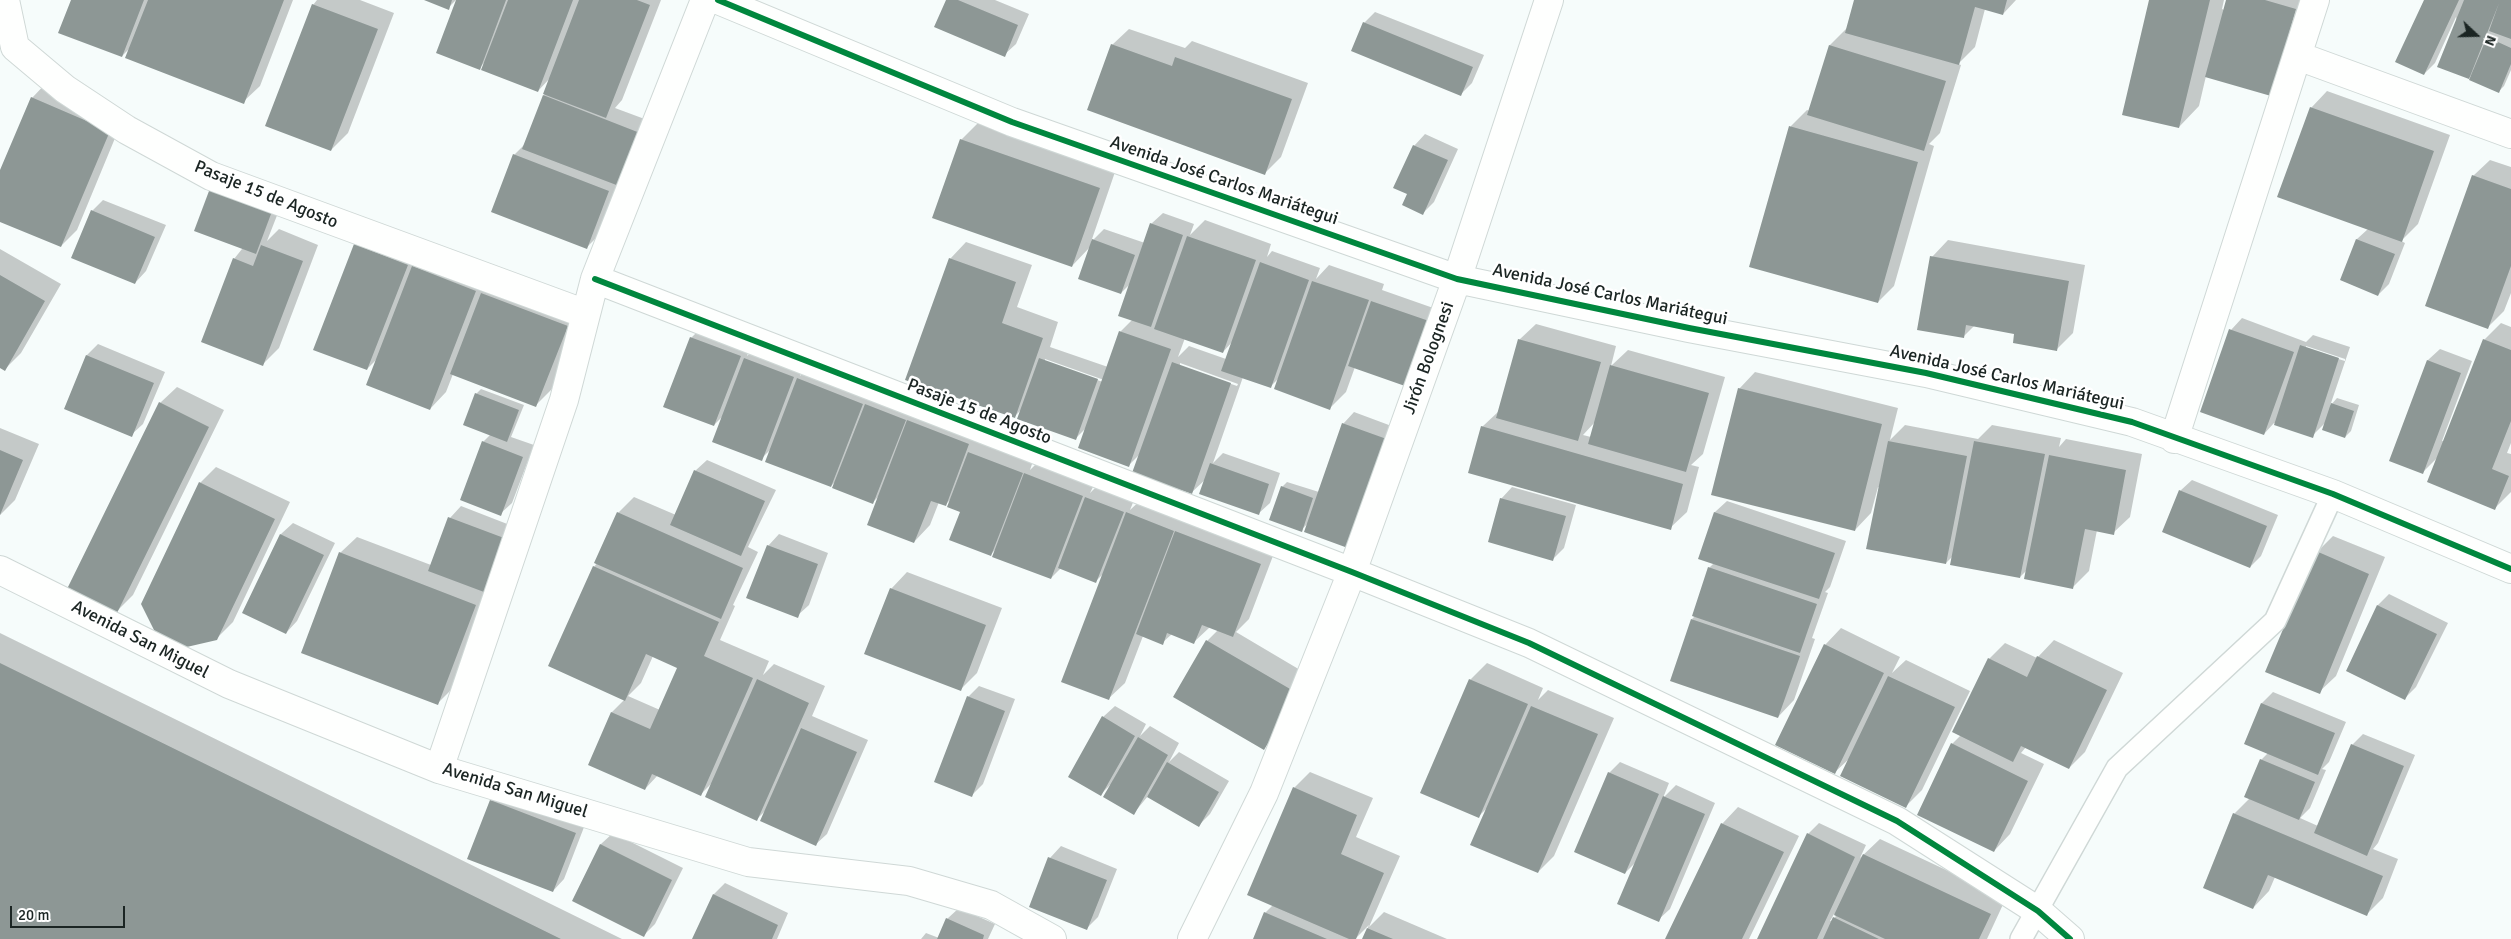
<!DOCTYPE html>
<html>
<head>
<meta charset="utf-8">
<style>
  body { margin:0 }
  #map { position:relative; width:2511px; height:939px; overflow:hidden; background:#f6fcfb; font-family:Signika,sans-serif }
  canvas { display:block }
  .north { position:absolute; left:2451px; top:10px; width:50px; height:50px; -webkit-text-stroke:4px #fff; paint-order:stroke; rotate:111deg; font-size:14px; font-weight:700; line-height:20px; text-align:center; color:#1b2523 }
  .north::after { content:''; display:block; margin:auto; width:18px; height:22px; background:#1b2523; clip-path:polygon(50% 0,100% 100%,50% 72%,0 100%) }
  .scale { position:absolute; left:10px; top:906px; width:115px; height:22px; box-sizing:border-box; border:2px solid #1b2523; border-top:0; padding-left:6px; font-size:15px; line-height:18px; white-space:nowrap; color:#1b2523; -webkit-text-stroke:4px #fff; paint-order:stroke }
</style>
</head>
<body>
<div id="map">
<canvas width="2511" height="939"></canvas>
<div class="north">N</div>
<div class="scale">20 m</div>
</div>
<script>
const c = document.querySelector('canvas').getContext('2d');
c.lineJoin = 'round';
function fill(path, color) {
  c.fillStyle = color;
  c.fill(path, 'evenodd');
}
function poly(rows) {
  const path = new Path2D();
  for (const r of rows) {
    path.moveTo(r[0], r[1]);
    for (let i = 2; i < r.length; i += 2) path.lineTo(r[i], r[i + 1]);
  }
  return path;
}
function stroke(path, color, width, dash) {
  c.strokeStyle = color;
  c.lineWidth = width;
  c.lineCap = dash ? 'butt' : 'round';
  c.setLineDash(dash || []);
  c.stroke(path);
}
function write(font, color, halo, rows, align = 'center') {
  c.font = font + ' Signika,sans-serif';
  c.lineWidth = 5;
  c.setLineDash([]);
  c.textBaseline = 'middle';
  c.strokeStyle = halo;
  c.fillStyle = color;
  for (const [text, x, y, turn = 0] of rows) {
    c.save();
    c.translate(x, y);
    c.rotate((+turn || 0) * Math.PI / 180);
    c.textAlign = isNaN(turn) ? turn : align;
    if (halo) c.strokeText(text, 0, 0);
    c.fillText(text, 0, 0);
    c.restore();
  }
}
const shadow = poly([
  [72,0,293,0,260,86,243,102,131,47,122,56],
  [317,0,360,0,394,13,348,133,331,150,313,5],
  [427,0,456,0,448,8],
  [458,0,661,0,622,100,615,108,650,121,598,236,586,248,514,155,526,143,551,77,538,91,486,61,479,68],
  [947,0,995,0,1029,14,1016,44,1004,55],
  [1855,0,2016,0,2003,14,1985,9,1975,47,1958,64,1961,65,1940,133,1929,144,1934,146,1894,286,1878,302,1750,266,1791,126,1807,110,1810,111,1830,45,1847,28],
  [2151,0,2224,0,2222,9,2224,10,2227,0,2306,0,2282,83,2206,76,2199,106,2179,127],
  [2425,0,2511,0,2511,70,2504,86,2499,91,2474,73,2469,78,2456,17,2435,63,2424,74],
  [1375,12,1484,55,1472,83,1461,94,1364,23],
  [1129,29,1185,48,1192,41,1308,83,1281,157,1265,173,1112,45],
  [48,81,125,114,77,230,61,246,0,221,0,174,32,98],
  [2327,91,2450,135,2418,224,2401,241,2405,243,2389,284,2378,295,2341,280,2357,239,2368,229,2311,108],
  [978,123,1115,172,1091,242,1104,229,1145,243,1151,224,1163,213,1194,224,1190,235,1205,220,1271,244,1267,257,1272,251,1320,268,1316,279,1329,265,1384,284,1382,290,1439,310,1416,374,1355,367,1346,392,1330,408,1279,378,1270,387,1243,377,1213,463,1223,453,1280,473,1270,503,1258,514,1207,478,1191,493,1140,454,1129,465,1086,428,1076,438,1022,409,1014,417,950,259,966,242,1032,265,1017,307,1058,322,1050,347,1108,367,1120,332,1132,320,1131,283,1121,293,1090,247,1072,266,961,140],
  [1185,338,1223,352,1233,341,1226,359,1189,346,1178,357],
  [1045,359,1104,380,1103,382,1045,362],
  [1180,363,1238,384,1237,386,1180,366],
  [1425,134,1458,149,1434,202,1423,213,1414,146],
  [2490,160,2511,167,2511,293,2504,311,2488,327,2473,176],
  [285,195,267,241,279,229,318,245,279,348,263,364,234,259],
  [103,200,166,225,146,271,135,283,92,211],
  [366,233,419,253,414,266,429,250,583,309,552,389,536,405,453,374,446,392,430,409,377,359,367,369,355,245],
  [1948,240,2085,265,2073,333,2056,350,2015,333,1975,325,1963,337,1932,257],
  [0,249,61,284,21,353,5,369,0,367],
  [2242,318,2306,342,2313,335,2350,347,2330,406,2337,398,2359,405,2351,431,2345,437,2325,423,2312,436,2274,423,2264,434,2231,330],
  [2306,346,2345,359,2345,361,2306,349],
  [2501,323,2511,327,2511,443,2507,453,2511,454,2511,492,2495,508,2438,457,2423,472,2390,460,2428,360,2440,349,2472,361,2442,441,2444,441,2484,340],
  [1536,324,1616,346,1611,366,1628,350,1725,377,1703,454,1691,465,1699,467,1687,512,1670,528,1482,427,1499,411,1519,340],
  [1595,422,1591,437,1583,435],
  [703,326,751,345,747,356,756,347,804,365,800,376,809,367,1033,461,1030,470,1037,463,1094,485,1090,493,1097,486,1134,500,1130,510,1144,497,1189,514,1186,523,1193,516,1276,548,1249,619,1236,632,1312,677,1280,732,1264,748,1207,641,1218,630,1210,627,1194,642,1172,634,1162,643,1143,636,1125,683,1108,699,1104,573,1096,581,1061,568,1051,578,997,548,990,555,952,498,945,505,939,502,930,525,914,542,879,496,873,502,837,480,831,486,770,450,761,459,723,416,714,425,691,338],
  [98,344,165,372,143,424,131,435,66,408,87,355],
  [1755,372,1898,408,1890,440,1905,425,1978,439,1992,425,2061,438,2059,447,2066,439,2142,454,2130,517,2113,533,2097,530,2089,571,2073,587,2027,570,2020,577,1954,555,1946,563,1880,488,1878,487,1871,513,1855,530,1739,389],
  [177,387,224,410,133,595,116,612,160,403],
  [481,389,524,405,511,437,534,445,512,503,500,514,483,442,491,434,476,394],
  [1354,412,1405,431,1301,530,1282,487,1287,482,1319,492,1343,424],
  [0,428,39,444,15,500,0,515],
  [707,460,776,490,748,547,758,552,733,605,735,606,720,640,769,661,763,675,774,664,825,686,812,716,868,740,827,834,815,845,766,810,757,819,713,782,701,794,658,775,645,789,590,764,612,712,625,699,594,567,597,563,618,513,634,497,676,515,695,471],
  [653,656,679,668,660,710,628,696,641,683],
  [216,467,290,502,233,622,216,639,200,483],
  [2192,480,2278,515,2261,556,2250,567,2180,491],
  [1512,487,1576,505,1564,548,1553,559,1501,499],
  [1727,501,1846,541,1830,587,1825,592,1828,593,1812,638,1815,639,1794,700,1778,717,1692,619,1695,616,1709,568,1714,563,1700,558,1715,512],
  [461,506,515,527,454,687,437,704,340,553,357,537,431,565,450,518],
  [293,523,335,543,297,621,286,633,244,613,281,534],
  [779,534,828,553,809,605,797,616,768,546],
  [2333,536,2385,557,2336,676,2319,692,2317,552],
  [907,572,1002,608,977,673,960,690,891,589],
  [2389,594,2448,623,2416,687,2405,698,2347,670,2378,605],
  [1841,628,1900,657,1892,673,1906,660,1970,691,1922,790,1906,806,1849,759,1835,772,1825,645],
  [0,633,622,939,0,939],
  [2054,640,2123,673,2085,752,2069,768,2026,747,2021,753,2044,764,2010,834,1994,851,1952,744,1961,735,1989,659,2005,643,2037,658],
  [1487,663,1543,688,1538,700,1548,690,1614,718,1554,856,1538,872,1488,807,1478,817,1422,792,1470,680],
  [979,686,1015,699,983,784,971,796,968,697],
  [2273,692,2346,722,2329,762,2322,769,2326,770,2310,808,2300,818,2318,826,2352,745,2363,734,2415,755,2378,843,2373,849,2398,859,2383,898,2366,915,2275,877,2269,891,2253,908,2234,814,2250,798,2261,760,2268,753,2245,743,2262,703],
  [1115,706,1146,724,1140,736,1150,726,1179,743,1169,762,1179,752,1229,781,1210,814,1198,826,1148,796,1134,813,1110,785,1101,794,1103,717],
  [1620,762,1669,783,1663,798,1676,785,1715,803,1670,909,1658,920,1637,861,1625,873,1609,773],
  [1310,772,1373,798,1356,837,1400,856,1369,927,1384,912,1447,939,1363,939,1369,925,1355,939,1254,939,1265,913,1273,905,1294,788],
  [502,789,586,822,564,879,553,891,491,801],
  [1738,807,1799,836,1749,939,1667,939,1722,824],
  [1819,823,1866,845,1860,858,1880,839,2006,898,1987,939,1761,939,1808,834],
  [1834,914,1837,915,1831,921,1830,921],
  [613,833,683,868,655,924,644,935,573,900,601,844],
  [1061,846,1117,869,1098,917,1086,929,1050,858],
  [725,883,788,913,777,939,693,939,714,894],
  [959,908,995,924,988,939,921,939,926,933,939,938,947,919]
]);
const building = poly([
  [71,0,144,0,122,57,58,33],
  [148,0,284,0,244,104,125,58],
  [424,0,452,0,449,10],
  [456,0,506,0,480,70,436,53],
  [508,0,573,0,538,92,481,70],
  [579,0,637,0,650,5,606,118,543,94],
  [946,0,958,0,1018,25,1005,57,934,27],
  [1854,0,2007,0,2003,15,1975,7,1959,65,1845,33],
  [2149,0,2210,0,2179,128,2122,115],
  [2226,0,2265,0,2296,9,2271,96,2205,77],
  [2424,0,2459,0,2424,75,2395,62],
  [2464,0,2511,0,2511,39,2489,31,2499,3,2469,79,2437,67],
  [312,4,378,29,331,151,265,126],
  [1363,22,1473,67,1461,96,1351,51],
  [2487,37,2511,48,2511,64,2499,93,2469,80],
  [1111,44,1172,66,1175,57,1292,99,1265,175,1087,110],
  [1829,45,1946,81,1924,151,1807,115],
  [543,95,640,133,619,186,522,149],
  [31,97,110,131,61,247,0,222,0,170],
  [2310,107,2434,151,2402,242,2277,197],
  [1789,126,1918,162,1878,303,1749,267],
  [960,139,1100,188,1072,267,932,218],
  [1413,145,1448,160,1423,215,1402,205,1407,194,1393,188],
  [513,154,609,191,587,249,491,212],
  [2472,175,2511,189,2511,266,2488,329,2425,306],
  [212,183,274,206,256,254,194,231],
  [91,210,155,237,135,284,71,258],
  [1150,223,1183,235,1151,327,1118,316],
  [1187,236,1256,260,1223,353,1154,329],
  [1092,239,1135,255,1121,294,1078,279],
  [2356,239,2395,254,2378,296,2340,280],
  [354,244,408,265,367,370,313,350],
  [261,245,303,261,263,366,201,342,233,258,253,266],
  [1930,256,2069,281,2057,351,2013,343,2014,334,1966,325,1964,338,1917,330],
  [949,258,1016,282,1002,323,1043,338,1015,418,905,380],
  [1260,262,1309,280,1271,388,1221,371],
  [412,266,476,291,430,410,366,385],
  [0,275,45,301,5,371,0,368],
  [1312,281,1369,300,1330,410,1274,389],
  [481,293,568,326,536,407,450,374],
  [1371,301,1429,321,1405,386,1348,366],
  [2229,329,2294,352,2264,435,2200,412],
  [1119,331,1171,349,1129,467,1078,448],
  [690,337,741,356,714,426,663,407],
  [1518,339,1601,362,1578,441,1496,418],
  [2483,339,2511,350,2511,421,2492,469,2509,476,2495,510,2427,482],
  [2300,345,2339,358,2313,438,2274,425],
  [86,355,154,383,132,437,64,409],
  [744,358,794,377,762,461,712,442],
  [1039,358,1098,379,1076,440,1017,419],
  [2427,360,2461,373,2423,474,2389,461],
  [1172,362,1231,383,1192,494,1132,473],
  [1610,365,1709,393,1686,472,1588,444],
  [797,378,863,404,831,487,765,462],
  [1738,388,1882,424,1855,531,1711,495],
  [475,393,519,410,507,442,463,425],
  [159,402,209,427,117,613,67,589],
  [2331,403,2354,411,2345,438,2322,430],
  [865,404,906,420,873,504,832,488],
  [907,420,969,444,946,506,931,501,914,543,867,525],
  [1342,423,1395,442,1356,551,1304,532],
  [1481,426,1683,484,1671,530,1468,473],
  [482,441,523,457,501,516,460,500],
  [1888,441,1967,456,1946,564,1866,549],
  [1974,441,2045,454,2020,578,1950,565],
  [0,450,23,460,0,515],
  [968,452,1023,473,991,556,949,540,960,512,947,507],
  [2049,455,2126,470,2114,535,2085,529,2073,589,2024,579],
  [1210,463,1269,484,1259,515,1199,494],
  [694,470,765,501,741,556,670,525],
  [1024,473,1083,496,1051,579,992,557],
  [199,482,275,519,217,640,165,652,141,604],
  [1281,486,1313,498,1302,532,1269,520],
  [2179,490,2267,526,2250,568,2162,532],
  [1085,497,1124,512,1096,583,1058,568],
  [1500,498,1566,516,1553,561,1488,542],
  [617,512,743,568,721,619,594,563],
  [1126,512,1174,531,1109,700,1061,682],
  [1714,512,1835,553,1819,599,1698,559],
  [448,517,504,538,484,592,428,571],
  [1175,531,1261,564,1233,637,1202,625,1194,644,1167,633,1163,645,1136,634],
  [280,534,324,555,286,634,242,613],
  [767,545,818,564,798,618,746,598],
  [2316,551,2369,574,2320,694,2265,672],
  [339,552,476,605,438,705,301,653],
  [593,566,719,622,704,656,753,678,701,796,652,774,645,790,588,765,611,712,650,729,677,668,646,654,625,701,548,666],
  [1708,567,1817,604,1800,653,1692,616],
  [890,588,986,625,961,691,864,654],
  [2377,605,2437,634,2405,700,2346,671],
  [1691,619,1800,656,1778,718,1670,681],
  [1206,640,1297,693,1264,750,1173,697],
  [1824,644,1884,673,1835,774,1775,745],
  [2037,656,2107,690,2069,769,2021,746,2013,762,1952,732,1988,658,2027,677],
  [0,663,561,939,0,939],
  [1888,676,1955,707,1906,808,1840,776],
  [757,679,809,703,757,821,705,797],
  [1469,679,1528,704,1479,818,1420,793],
  [967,696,1005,711,972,797,934,782],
  [2261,703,2335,733,2318,775,2244,744],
  [1531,706,1598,734,1538,873,1470,845],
  [1102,716,1135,736,1101,796,1068,777],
  [801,728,857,752,816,846,760,821],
  [1138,737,1168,755,1134,815,1103,797],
  [1951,743,2028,781,1994,852,1917,815],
  [2351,744,2404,766,2367,856,2314,833],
  [2260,759,2315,782,2299,820,2244,797],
  [1167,762,1219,792,1199,827,1147,797],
  [1608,772,1659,794,1625,874,1574,852],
  [1293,787,1357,815,1341,854,1384,873,1356,939,1349,939,1247,895],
  [1663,796,1705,814,1659,922,1617,904],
  [490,800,576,833,553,892,467,859],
  [2233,813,2383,876,2367,916,2268,875,2253,909,2203,888],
  [1721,823,1784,852,1742,939,1665,939],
  [1807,833,1855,857,1817,939,1757,939],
  [600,844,672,880,644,937,572,901],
  [1863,854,1991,914,1979,939,1885,939,1834,915],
  [1048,857,1107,880,1087,930,1029,907],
  [713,894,778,925,772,939,692,939],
  [1264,912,1327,939,1253,939],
  [1833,917,1879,939,1823,939],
  [946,918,984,935,983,939,937,939],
  [1367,928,1393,939,1362,939]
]);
const lane = poly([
  [2021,939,2117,768,2275,621,2333,494]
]);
const street = poly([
  [5,0,15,47,65,89,127,130,211,176,586,314],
  [718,0,1012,122,1457,279,1689,328,1926,373,2132,422,2333,494,2511,569],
  [2298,56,2511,134],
  [595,279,1352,572,1529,643,1897,821,2038,911,2070,939],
  [2174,439,2315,0],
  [0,570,229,684,439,769,748,862,909,881,991,905,1052,939],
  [439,769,564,400,595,279,705,0],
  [1192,939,1264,793,1352,572,1457,279,1549,0]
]);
const cycleway = poly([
  [718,0,1012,122,1457,279,1689,328,1926,373,2132,422,2333,494,2511,569],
  [595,279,1352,572,1529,643,1897,821,2038,911,2070,939]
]);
const streetNames = [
  ["Avenida José Carlos Mariátegui",1224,181,19],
  ["Pasaje 15 de Agosto",266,195,22],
  ["Avenida José Carlos Mariátegui",1610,295,12],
  ["Jirón Bolognesi",1429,358,-70],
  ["Avenida José Carlos Mariátegui",2007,378,13],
  ["Pasaje 15 de Agosto",979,412,21],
  ["Avenida San Miguel",140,640,27],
  ["Avenida San Miguel",515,791,17]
];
fill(shadow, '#0003');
fill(building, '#8d9795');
stroke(lane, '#cfd8d6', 24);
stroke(street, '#cfd8d6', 30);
stroke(lane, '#fefffe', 21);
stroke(street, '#fefffe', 28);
stroke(cycleway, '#00873e', 6);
write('18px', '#1b2523', '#fff', streetNames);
</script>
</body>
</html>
